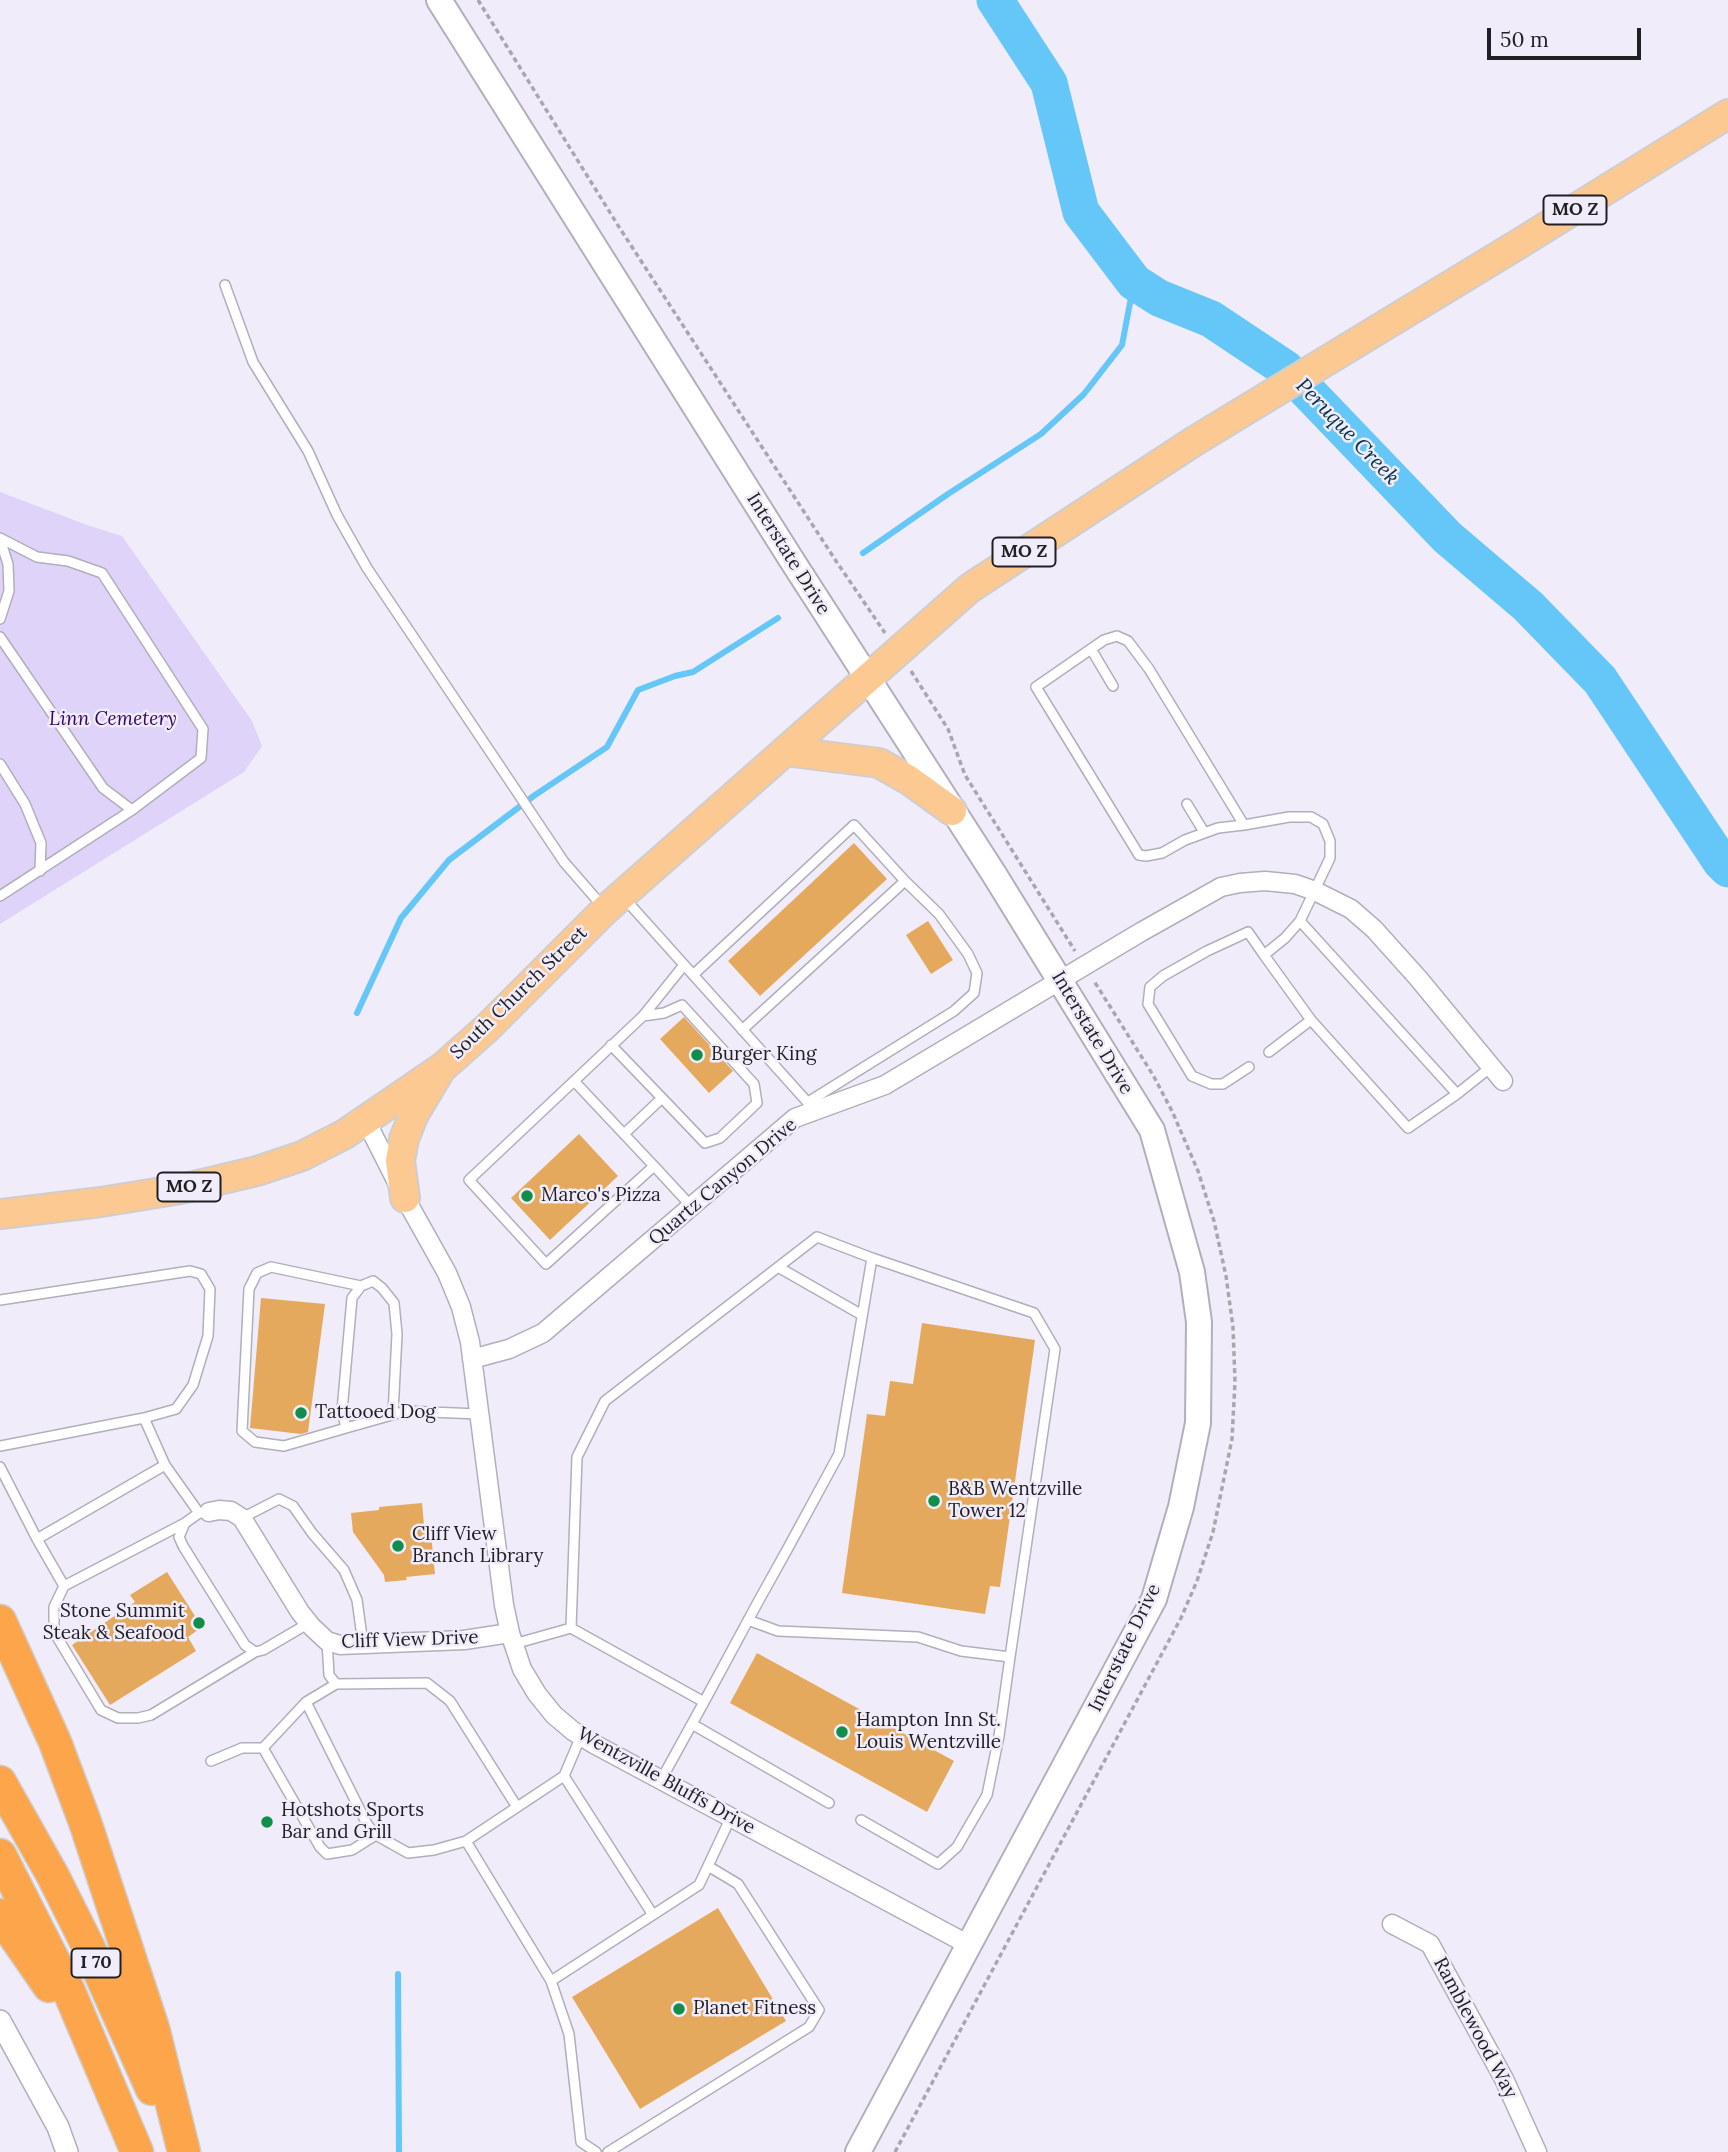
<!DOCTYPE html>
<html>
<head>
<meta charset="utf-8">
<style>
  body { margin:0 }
  #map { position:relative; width:1728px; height:2152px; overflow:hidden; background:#f0ecf9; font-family:Lora,serif }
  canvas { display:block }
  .scale { position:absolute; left:1487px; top:28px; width:154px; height:32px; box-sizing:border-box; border:4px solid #201f23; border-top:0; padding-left:9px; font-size:21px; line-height:24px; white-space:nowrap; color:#201f23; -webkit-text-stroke:5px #f0ecf9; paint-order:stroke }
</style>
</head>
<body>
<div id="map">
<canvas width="1728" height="2152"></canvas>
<div class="scale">50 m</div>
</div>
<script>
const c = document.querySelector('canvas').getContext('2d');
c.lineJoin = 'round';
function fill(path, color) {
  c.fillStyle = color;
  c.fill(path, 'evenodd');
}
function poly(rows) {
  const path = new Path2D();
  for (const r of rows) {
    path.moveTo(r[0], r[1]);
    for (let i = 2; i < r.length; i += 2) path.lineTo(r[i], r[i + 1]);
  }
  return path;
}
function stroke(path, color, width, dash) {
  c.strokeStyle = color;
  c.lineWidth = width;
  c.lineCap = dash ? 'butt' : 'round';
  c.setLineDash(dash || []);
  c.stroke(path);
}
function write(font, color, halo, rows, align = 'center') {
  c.font = font + ' Lora,serif';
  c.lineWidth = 5;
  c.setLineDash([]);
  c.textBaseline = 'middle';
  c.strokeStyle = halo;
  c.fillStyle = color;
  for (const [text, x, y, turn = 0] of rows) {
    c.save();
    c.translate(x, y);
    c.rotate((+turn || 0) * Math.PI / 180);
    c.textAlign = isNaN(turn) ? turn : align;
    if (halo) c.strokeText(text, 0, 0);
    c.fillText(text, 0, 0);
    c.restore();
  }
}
const green = poly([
  [0,492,90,526,122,536,252,721,262,746,244,772,0,924]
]);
const stream = poly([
  [863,553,948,494,1041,434,1084,394,1122,345,1134,282],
  [357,1013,401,918,449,860,535,795,607,747,638,690,675,676,693,672,778,618],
  [398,1974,399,2152]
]);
const river = poly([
  [995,0,1049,83,1081,212,1134,282,1159,298,1211,319,1286,369,1447,537,1528,606,1600,680,1721,862,1728,869]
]);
const building = poly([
  [854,843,887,879,760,996,728,961],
  [928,921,953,960,931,974,906,935],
  [684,1017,733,1071,709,1093,660,1039],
  [579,1134,618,1176,550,1240,511,1198],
  [261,1298,325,1304,308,1432,301,1434,250,1428],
  [922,1323,1035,1340,1000,1587,990,1586,985,1614,842,1593,867,1414,885,1416,890,1381,913,1384],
  [422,1503,424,1525,430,1524,435,1574,406,1577,407,1580,385,1582,384,1575,353,1532,351,1513,379,1510,379,1507],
  [167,1572,202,1627,188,1637,196,1651,110,1705,72,1645,135,1602,130,1595],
  [757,1653,954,1761,927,1812,730,1703],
  [718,1908,786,2021,640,2109,572,1997]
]);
const path = poly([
  [478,0,619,227,836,561,885,633],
  [911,671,948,729,965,775,1075,951],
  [895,2152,1181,1618,1197,1581,1213,1532,1232,1439,1235,1382,1233,1327,1226,1276,1214,1221,1198,1171,1172,1111,1153,1075,1094,981]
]);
const service = poly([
  [225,285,253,362,308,451,337,515,367,568,564,862,604,908],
  [0,538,37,557,68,561,102,573,203,729,201,758,132,810,0,896],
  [0,539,8,564,9,591,0,619],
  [0,637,103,788,132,810],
  [1091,649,1113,686],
  [0,764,25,804,41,843,40,871],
  [1187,804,1204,832],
  [1244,825,1149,669,1128,641,1117,636,1104,640,1036,687,1139,855,1146,856,1162,853,1185,840,1218,828,1244,825,1289,817,1311,817,1323,824,1330,841,1330,858,1300,921,1285,938,1264,955,1248,932,1207,951,1163,976,1150,987,1148,1004,1192,1076,1211,1084,1223,1084,1249,1067],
  [625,899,810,1105],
  [1264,955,1311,1020,1408,1128,1457,1094,1300,921],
  [684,965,643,1016,469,1180,546,1264,654,1166,692,1207],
  [693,975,854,825,905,881,742,1030],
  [643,1016,664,1013,682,1005,754,1084,757,1103,720,1138,705,1143,662,1098],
  [611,1045,662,1098,624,1134],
  [1269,1052,1311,1020],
  [574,1081,654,1166],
  [1457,1094,1491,1067],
  [808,1102,954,1011,974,993,977,973,968,954,939,914,905,881],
  [778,1267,862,1315],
  [0,1300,190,1271,201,1274,210,1289,208,1336,193,1385,176,1409,144,1418,165,1465],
  [393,1414,397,1334,394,1303,382,1288,373,1281,361,1286,352,1298,342,1411,346,1428,406,1411,479,1414],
  [346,1428,284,1446,255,1442,242,1431,249,1289,257,1273,271,1267,361,1286],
  [0,1446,144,1418],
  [0,1467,37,1539],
  [202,1513,199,1513,185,1523,179,1537,183,1546,245,1645,255,1652,263,1650,309,1623],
  [242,1518,279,1499,293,1506,312,1533,344,1570,357,1600,363,1644],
  [185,1523,64,1586,54,1607,54,1632,101,1710,118,1718,138,1718,151,1715,255,1652],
  [64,1586,37,1539,165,1465,199,1513],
  [748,1620,778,1631,918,1637,961,1651,1010,1657,1055,1349,1034,1313,872,1258],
  [327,1641,329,1675,336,1684,306,1702,367,1824,376,1835,408,1853,434,1850,466,1841],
  [514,1644,571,1628],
  [336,1684,427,1683,450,1701,517,1807],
  [692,1724,829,1803],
  [581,1736,564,1776,466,1841,551,1981,699,1885,731,1817],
  [263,1748,320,1847,327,1854,352,1850,376,1835],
  [211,1761,242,1748,263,1748,306,1702],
  [564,1776,653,1915],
  [661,1780,704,1702,758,1602,788,1548,839,1454,872,1258,817,1237,605,1401,577,1457,571,1628,704,1702],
  [861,1820,938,1864,957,1847,987,1795,999,1736,1010,1657],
  [551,1981,569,2034,581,2142,596,2152],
  [608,2152,809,2027,819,2010,738,1884,708,1866]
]);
const minor = poly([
  [365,1119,405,1198,447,1273,461,1307,470,1342,504,1605,510,1633,522,1669,537,1694,554,1715,573,1731,594,1744,969,1945],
  [472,1359,509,1349,543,1333,795,1118,885,1085,1141,932,1221,887,1240,883,1265,881,1295,884,1315,891,1351,909,1374,929,1418,978,1503,1081],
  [209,1512,219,1510,231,1511,242,1518,300,1612,312,1627,327,1641,340,1645,464,1640,510,1633],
  [1392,1924,1430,1944,1504,2079,1537,2152]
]);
const tertiary = poly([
  [0,2021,58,2127,67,2152]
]);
const secondary = poly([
  [439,0,791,559,994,874,1152,1130,1192,1272,1199,1322,1198,1423,1181,1507,1154,1599,858,2152]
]);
const primary = poly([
  [785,751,879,763,909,780,952,811],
  [405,1198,400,1161,404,1139,414,1114,438,1074],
  [0,1214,101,1202,181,1189,257,1171,302,1156,345,1134,443,1067,487,1028,605,910,970,588,1193,442,1517,245,1728,114]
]);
const motorway = poly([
  [0,1621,55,1742,85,1822,153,2028,184,2152],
  [0,1782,53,1876,88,1946,152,2089],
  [0,1855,68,1989,137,2152],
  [0,1915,49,1986]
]);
const markers = [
  [697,1055,7,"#108f4c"],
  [527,1196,7,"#108f4c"],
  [301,1413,7,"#108f4c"],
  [934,1501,7,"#108f4c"],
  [398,1546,7,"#108f4c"],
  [199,1623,7,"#108f4c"],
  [842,1732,7,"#108f4c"],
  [267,1822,7,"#108f4c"],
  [679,2009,7,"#108f4c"]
];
const shields = [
  [1575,210,63],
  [1024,552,63],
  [189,1187,63],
  [96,1963,49]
];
const shieldNames = [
  ["MO Z",1575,210],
  ["MO Z",1024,552],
  ["MO Z",189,1187],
  ["I 70",96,1963]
];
const streetNames = [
  ["Interstate Drive",788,554,58],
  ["South Church Street",519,993,-44],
  ["Interstate Drive",1092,1033,59],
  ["Quartz Canyon Drive",723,1182,-40],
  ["Cliff View Drive",410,1640,-2],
  ["Interstate Drive",1125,1648,-64],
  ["Wentzville Bluffs Drive",666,1781,29],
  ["Ramblewood Way",1475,2028,62]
];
const parkNames = [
  ["Linn Cemetery",113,720]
];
const poiNames = [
  ["Burger King",711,1055],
  ["Marco's Pizza",541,1196],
  ["Tattooed Dog",315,1413],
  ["B&B Wentzville",948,1490],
  ["Tower 12",948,1512],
  ["Cliff View",412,1535],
  ["Branch Library",412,1557],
  ["Stone Summit",185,1612,"right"],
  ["Steak & Seafood",185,1634,"right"],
  ["Hampton Inn St.",856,1721],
  ["Louis Wentzville",856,1743],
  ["Hotshots Sports",281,1811],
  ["Bar and Grill",281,1833],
  ["Planet Fitness",693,2009]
];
const waterNames = [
  ["Peruque Creek",1347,432,46]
];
fill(green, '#dfd3f9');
stroke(stream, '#64c7f7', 6);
stroke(river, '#64c7f7', 37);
fill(building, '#e5a95e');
stroke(service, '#b2aeba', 12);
stroke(minor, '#b2aeba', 21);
stroke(tertiary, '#b2aeba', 24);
stroke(secondary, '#b2aeba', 28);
stroke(primary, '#cececf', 32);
stroke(motorway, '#cececf', 35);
stroke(path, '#a9a6b0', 3.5, [5, 3.5]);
stroke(service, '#fff', 9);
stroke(minor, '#fff', 18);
stroke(tertiary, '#fff', 21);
stroke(secondary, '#fff', 24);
stroke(primary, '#fdc993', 28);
stroke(motorway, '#fca54b', 32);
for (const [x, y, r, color] of markers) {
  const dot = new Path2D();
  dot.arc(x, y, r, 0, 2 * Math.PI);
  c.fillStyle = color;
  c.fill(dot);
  stroke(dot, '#f0ecf9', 2.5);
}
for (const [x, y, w] of shields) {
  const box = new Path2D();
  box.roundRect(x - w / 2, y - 14.5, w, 29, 5);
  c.fillStyle = '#f0ecf9';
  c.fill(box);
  stroke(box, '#201f23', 2);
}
write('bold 18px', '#201f23', null, shieldNames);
write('19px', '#201f23', '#f0ecf9', streetNames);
write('italic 19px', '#370465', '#f0ecf9', parkNames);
write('19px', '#201f23', '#f0ecf9', poiNames, 'left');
write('italic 21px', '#043246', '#f0ecf9', waterNames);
</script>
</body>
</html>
